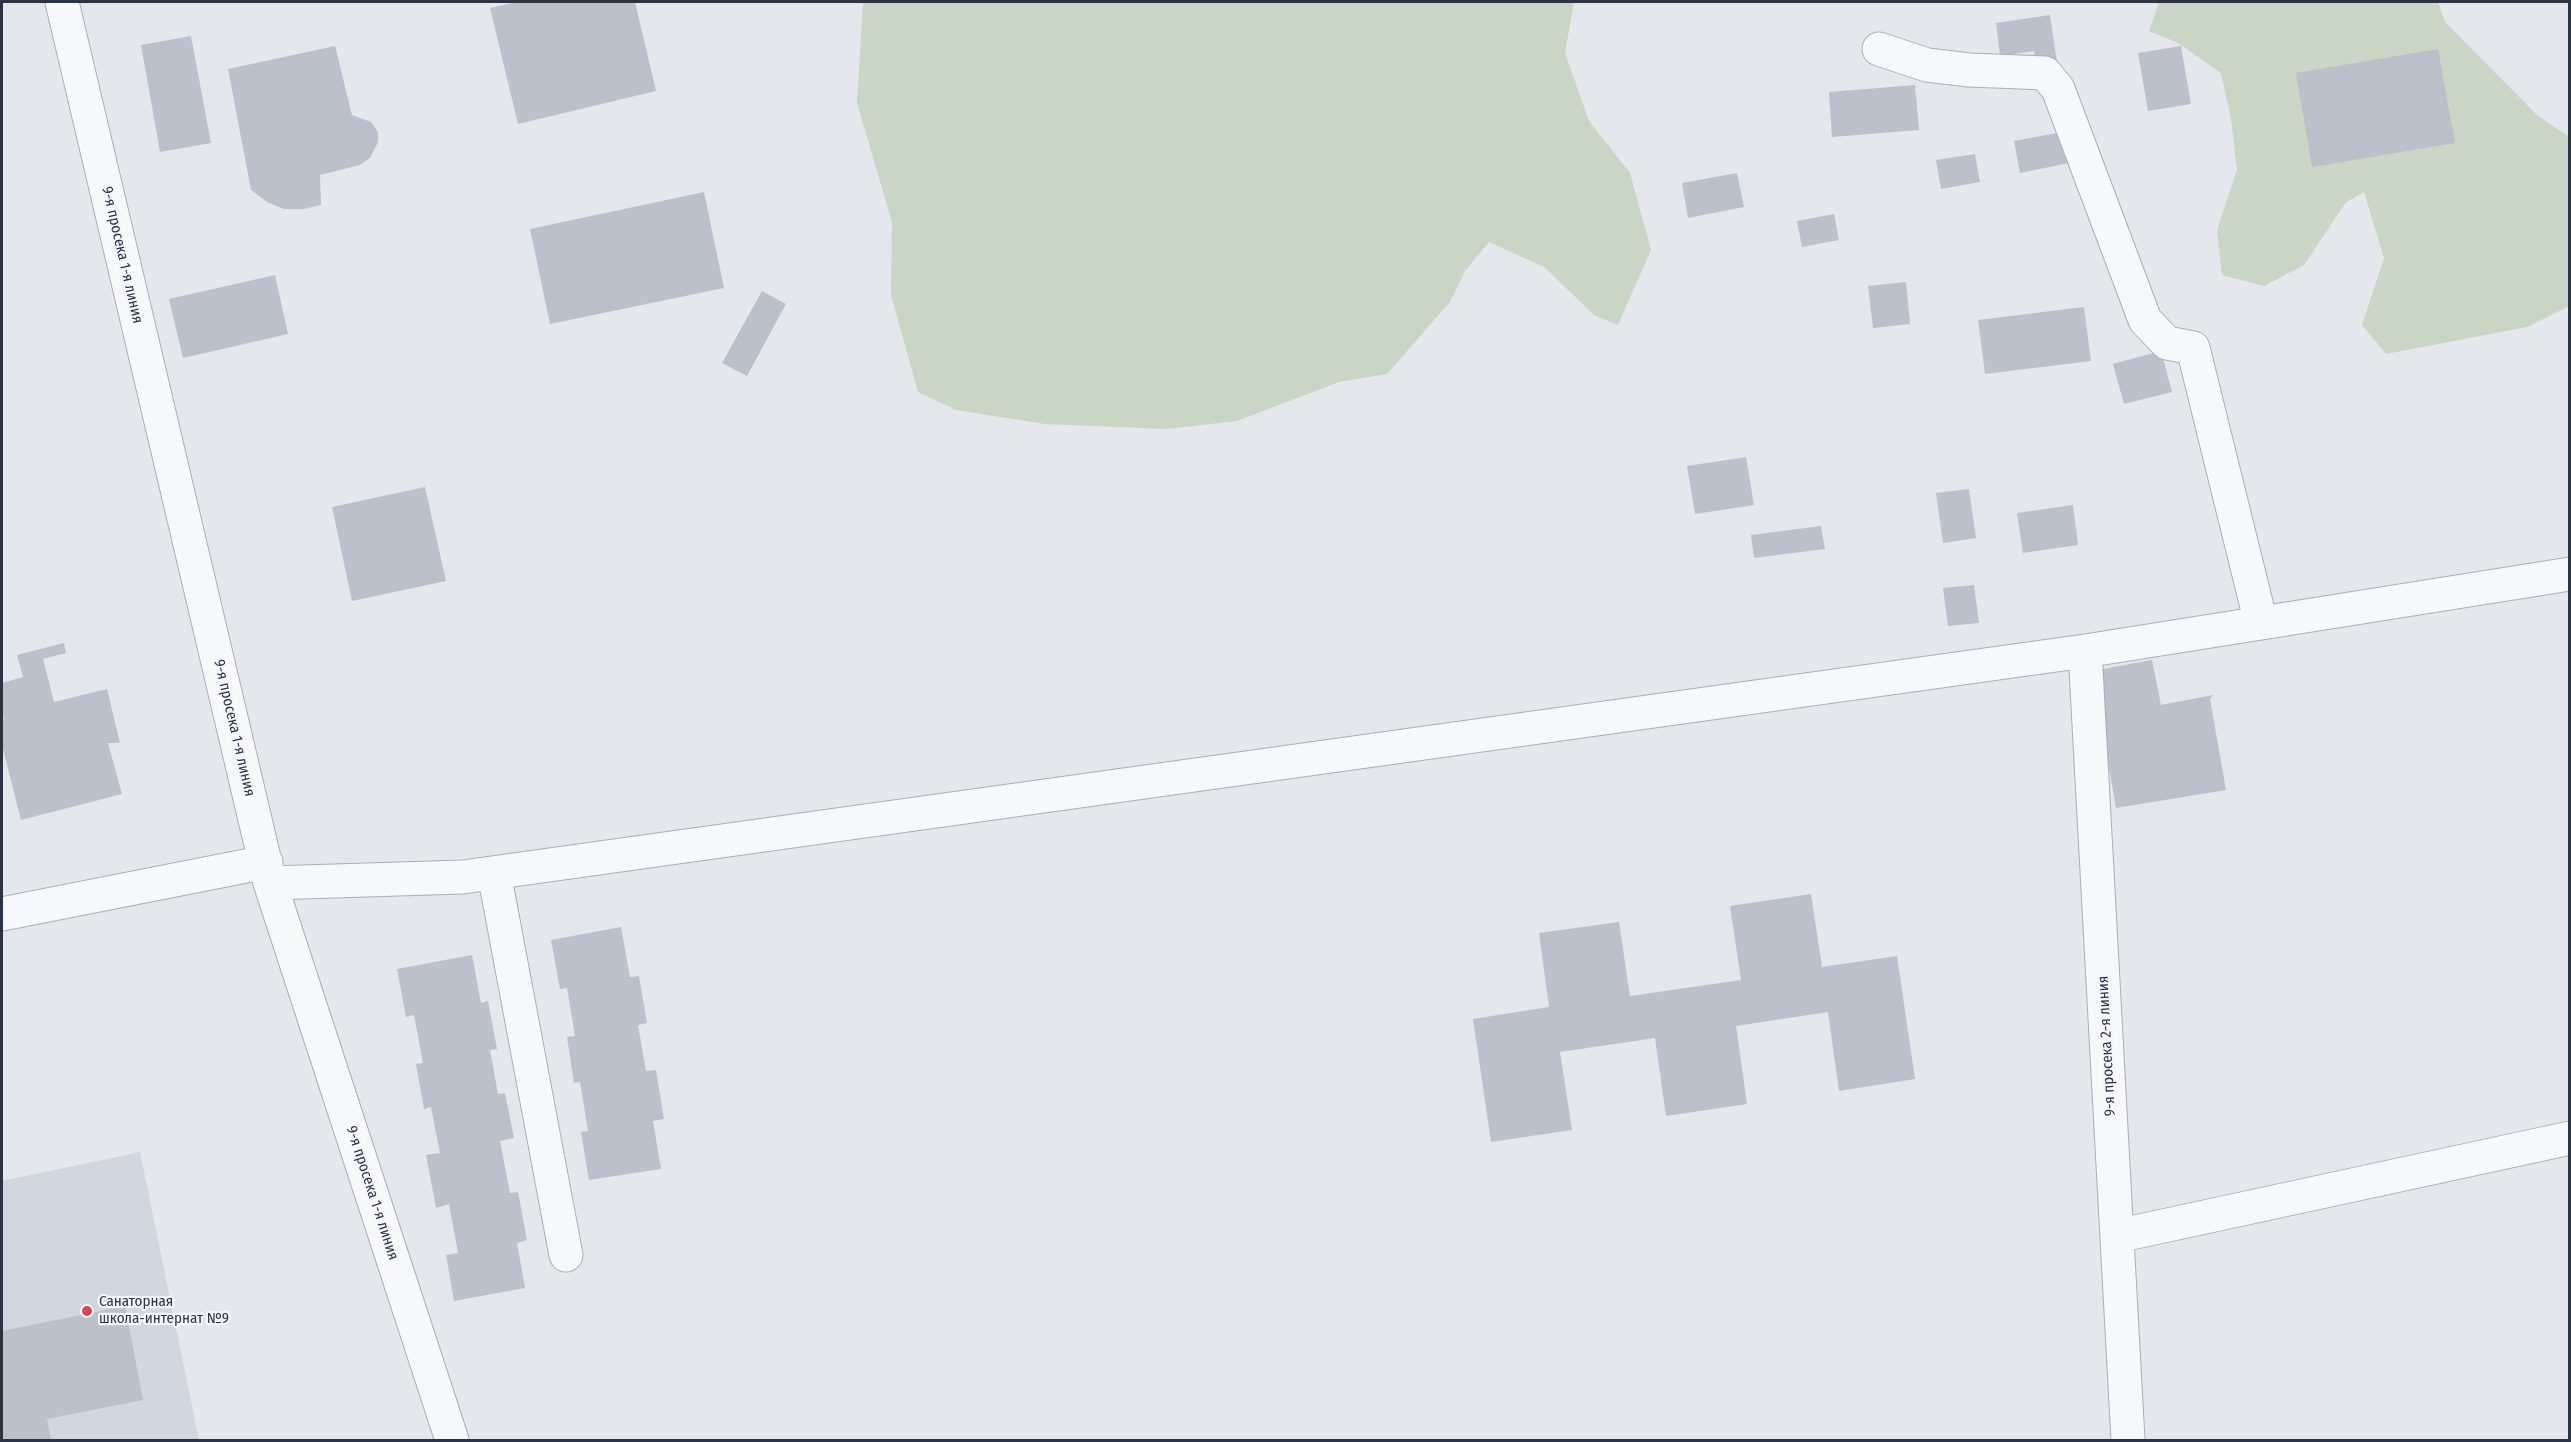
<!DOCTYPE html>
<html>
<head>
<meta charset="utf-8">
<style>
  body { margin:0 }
  #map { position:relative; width:2571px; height:1442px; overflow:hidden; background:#e4e7ec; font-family:"Fira Sans Condensed",sans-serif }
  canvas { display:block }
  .frame { position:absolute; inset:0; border:3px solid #2b3445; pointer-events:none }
</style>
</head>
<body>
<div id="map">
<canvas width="2571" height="1442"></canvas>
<div class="frame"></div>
</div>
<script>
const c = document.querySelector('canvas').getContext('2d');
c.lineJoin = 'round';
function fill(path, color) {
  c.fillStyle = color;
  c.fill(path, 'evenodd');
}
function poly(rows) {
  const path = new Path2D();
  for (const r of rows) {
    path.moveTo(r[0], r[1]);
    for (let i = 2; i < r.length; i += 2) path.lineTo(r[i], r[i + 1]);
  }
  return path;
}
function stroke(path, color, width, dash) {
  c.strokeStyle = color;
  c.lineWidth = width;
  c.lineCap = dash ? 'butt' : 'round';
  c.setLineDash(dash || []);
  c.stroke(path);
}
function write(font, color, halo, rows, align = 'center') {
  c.font = font + ' "Fira Sans Condensed",sans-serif';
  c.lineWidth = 4.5;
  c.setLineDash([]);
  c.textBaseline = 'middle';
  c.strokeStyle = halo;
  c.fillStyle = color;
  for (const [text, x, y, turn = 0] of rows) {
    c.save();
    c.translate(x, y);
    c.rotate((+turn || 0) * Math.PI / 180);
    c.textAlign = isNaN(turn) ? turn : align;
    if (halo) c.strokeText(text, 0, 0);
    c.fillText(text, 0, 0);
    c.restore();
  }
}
const built = poly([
  [140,1152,199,1440,2,1440,2,1181]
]);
const green = poly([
  [863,2,1574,2,1565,53,1589,121,1630,173,1651,250,1618,325,1594,315,1544,267,1489,242,1465,271,1450,302,1387,374,1339,382,1237,421,1166,429,1045,424,956,410,918,392,891,295,892,222,857,103],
  [2159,2,2438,2,2445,22,2537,115,2569,137,2569,306,2527,327,2386,354,2362,325,2384,258,2364,192,2346,202,2304,265,2264,286,2222,275,2217,230,2237,170,2231,119,2221,73,2178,43,2149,31]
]);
const building = poly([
  [518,2,635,2,656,91,518,124,490,8],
  [2050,15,2057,62,2036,65,2034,51,2000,56,1996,23],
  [191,36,211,143,160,152,141,45],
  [335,46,352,115,371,122,378,132,378,142,370,158,360,165,320,175,321,205,304,209,284,209,267,202,251,190,228,69],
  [2181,46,2191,104,2148,111,2138,53],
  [2438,49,2455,143,2312,167,2296,73],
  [1915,85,1919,130,1832,137,1829,92],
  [2062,132,2069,163,2020,173,2014,141],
  [1975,154,1980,182,1941,189,1936,160],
  [1737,173,1744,207,1688,218,1682,183],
  [704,192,724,288,550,324,530,229],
  [1834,214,1839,240,1802,247,1797,221],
  [275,275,288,334,183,358,169,299],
  [1906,282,1910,324,1873,328,1868,286],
  [762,291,786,304,747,376,722,363],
  [2084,307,2091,361,1985,374,1978,320],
  [2161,351,2172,392,2124,404,2113,364],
  [1746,457,1754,505,1695,514,1687,466],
  [425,487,446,581,352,601,332,507],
  [1969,489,1976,538,1943,543,1936,493],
  [2073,505,2078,545,2023,553,2017,513],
  [1821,526,1825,549,1754,558,1751,535],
  [1974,585,1979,623,1948,626,1943,588],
  [64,643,66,653,43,659,54,702,107,689,120,743,108,743,122,794,21,820,2,745,2,720,4,719,2,708,2,683,23,677,17,655],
  [2152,660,2161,705,2213,695,2210,699,2226,790,2116,808,2092,671],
  [1811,894,1822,967,1897,956,1915,1079,1839,1091,1828,1012,1736,1026,1747,1104,1666,1116,1655,1038,1560,1052,1572,1130,1491,1142,1473,1019,1549,1007,1539,933,1619,922,1630,996,1741,980,1730,906],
  [621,927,630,977,639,976,647,1023,638,1025,646,1071,656,1070,664,1119,653,1121,661,1169,589,1180,581,1132,588,1131,580,1082,574,1083,567,1037,575,1036,567,988,560,989,551,940],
  [472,955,481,1003,488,1001,497,1049,490,1050,498,1094,505,1093,514,1138,500,1141,510,1193,518,1192,527,1240,517,1243,525,1288,454,1301,446,1255,458,1253,449,1204,436,1208,426,1155,440,1153,431,1107,424,1109,416,1064,423,1063,414,1015,406,1017,397,969],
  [125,1306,143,1400,47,1419,51,1440,2,1440,2,1331]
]);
const minor = poly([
  [62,2,270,883,452,1440],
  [1879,49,1927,65,1969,70,2045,73,2058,89,2145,320,2167,343,2193,348,2261,623],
  [2085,651,2128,1440],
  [494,873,566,1255],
  [270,883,463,877,2085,651,2570,574],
  [2,914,266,862],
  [2117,1236,2570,1138]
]);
const markers = [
  [87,1311,6,"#d1495b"]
];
const streetNames = [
  ["9-я просека 1-я линия",122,255,77],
  ["9-я просека 1-я линия",234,728,77],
  ["9-я просека 2-я линия",2107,1046,-93],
  ["9-я просека 1-я линия",372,1193,72]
];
const poiNames = [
  ["Санаторная",99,1302],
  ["школа-интернат №9",99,1319]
];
fill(built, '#d2d6de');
fill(green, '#c9d6c5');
fill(building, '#bbc0ca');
stroke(minor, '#a9aeb7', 35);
stroke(minor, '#f7f8fa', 33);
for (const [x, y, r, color] of markers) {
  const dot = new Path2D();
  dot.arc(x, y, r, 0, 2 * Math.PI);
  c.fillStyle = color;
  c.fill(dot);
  stroke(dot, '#f4f6f9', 2);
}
write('15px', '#2b3445', '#f4f6f9', streetNames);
write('15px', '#2b3445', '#f4f6f9', poiNames, 'left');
</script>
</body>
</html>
